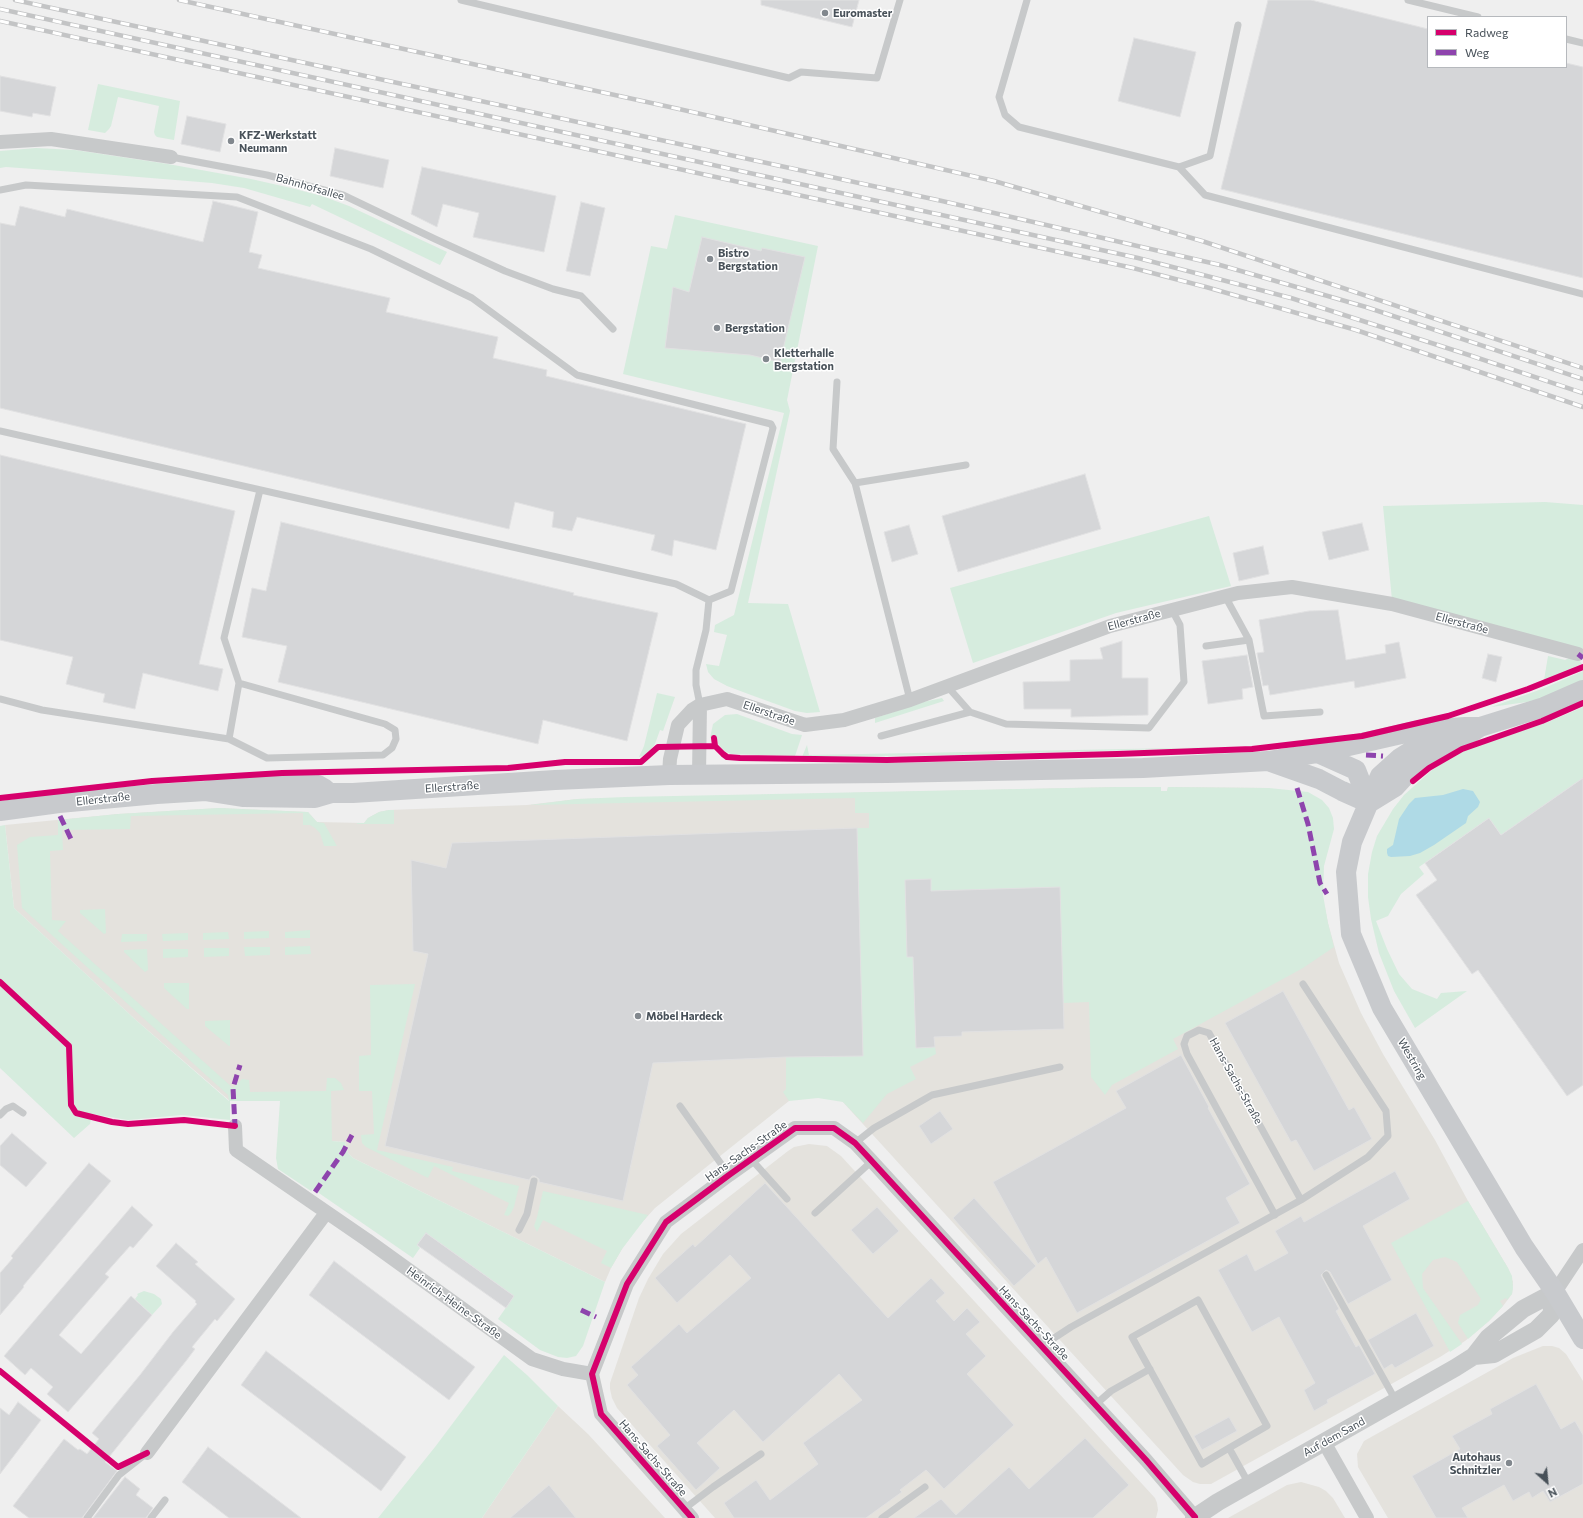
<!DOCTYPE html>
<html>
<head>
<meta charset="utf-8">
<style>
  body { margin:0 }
  #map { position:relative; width:1583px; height:1518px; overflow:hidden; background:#efefef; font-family:Commissioner,sans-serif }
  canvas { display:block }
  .legend { position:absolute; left:1427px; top:16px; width:140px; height:52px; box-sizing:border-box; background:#fff; border:1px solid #b6b9bd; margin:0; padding:5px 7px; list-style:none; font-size:12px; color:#485159 }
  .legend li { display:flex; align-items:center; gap:8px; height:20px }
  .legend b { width:20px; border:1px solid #b6b9bd }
  .north { position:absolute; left:1527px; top:1462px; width:40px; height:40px; -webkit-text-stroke:3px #fff; paint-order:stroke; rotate:153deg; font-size:11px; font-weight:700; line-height:16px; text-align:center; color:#485159 }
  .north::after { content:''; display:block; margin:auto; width:14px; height:18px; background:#485159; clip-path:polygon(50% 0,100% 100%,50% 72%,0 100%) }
</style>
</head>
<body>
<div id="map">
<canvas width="1583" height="1518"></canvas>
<ul class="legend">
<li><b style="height:5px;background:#d6006c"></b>Radweg</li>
<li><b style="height:5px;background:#8e44ad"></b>Weg</li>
</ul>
<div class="north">N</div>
</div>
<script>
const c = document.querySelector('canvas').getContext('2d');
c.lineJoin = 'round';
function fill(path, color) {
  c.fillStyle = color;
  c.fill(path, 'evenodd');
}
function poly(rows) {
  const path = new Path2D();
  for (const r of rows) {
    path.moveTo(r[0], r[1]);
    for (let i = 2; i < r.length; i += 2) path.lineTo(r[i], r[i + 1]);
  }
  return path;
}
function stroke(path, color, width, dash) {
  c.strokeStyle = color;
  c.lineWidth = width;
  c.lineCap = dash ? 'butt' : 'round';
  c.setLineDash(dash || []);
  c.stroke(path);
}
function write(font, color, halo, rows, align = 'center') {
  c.font = font + ' Commissioner,sans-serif';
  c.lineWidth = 3;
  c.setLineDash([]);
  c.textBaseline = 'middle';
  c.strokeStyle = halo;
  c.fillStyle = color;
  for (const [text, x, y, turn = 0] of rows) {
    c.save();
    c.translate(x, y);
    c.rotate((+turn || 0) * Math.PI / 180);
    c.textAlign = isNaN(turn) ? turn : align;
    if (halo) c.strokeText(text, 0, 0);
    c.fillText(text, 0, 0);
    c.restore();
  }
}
const commercial = poly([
  [1117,787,1161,787,1161,791,1167,791,1168,787,1269,788,1325,908,1328,923,1339,963,1361,1013,1383,1054,1435,1140,1468,1201,1508,1268,1513,1282,1512,1294,1503,1306,1489,1321,1465,1341,1440,1357,1211,1484,1200,1484,1193,1482,1183,1475,821,1078,789,1101,655,1208,637,1228,622,1249,611,1268,605,1282,353,1158,348,1153,345,1142,332,1141,280,1101,230,1101,137,1021,14,908,5,825,118,814,219,808,308,812,317,822,364,823,368,818,379,812,389,810,527,805,577,799],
  [809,1144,827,1146,841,1156,1155,1498,1157,1503,1158,1510,1156,1518,715,1518,617,1408,612,1398,610,1389,610,1383,639,1298,648,1279,663,1254,681,1234,788,1151,794,1147],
  [1543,1346,1552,1346,1559,1348,1566,1354,1583,1381,1583,1518,1388,1518,1358,1467,1357,1454,1364,1441,1513,1358],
  [558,1406,588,1434,665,1518,482,1518],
  [1301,1482,1319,1487,1326,1491,1333,1498,1345,1518,1228,1518,1287,1485]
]);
const green = poly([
  [98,84,180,101,174,140,157,137,155,135,154,132,159,106,118,97,111,126,109,129,105,133,88,130],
  [36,148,75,150,168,164,251,179,291,188,322,196,349,206,447,252,440,265,312,204,310,207,244,188,212,183,102,174,6,167,0,168,0,151],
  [675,215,818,246,787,400,790,411,748,603,788,604,820,712,807,713,795,711,751,695,727,686,714,679,708,672,706,664,719,666,727,635,714,632,715,625,734,615,784,413,623,374,651,246,667,249],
  [1545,502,1583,505,1583,654,1392,600,1383,506],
  [1209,516,1231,586,1116,613,973,663,950,588],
  [1575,655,1582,664,1544,680,1548,656,1565,660],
  [1583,671,1583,681,1544,698,1527,702,1491,707,1542,689],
  [657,693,675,697,663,731,660,730,655,744,646,755,639,757,644,746],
  [942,698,944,701,875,723,875,718,923,702],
  [1583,707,1583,778,1501,835,1489,818,1419,867,1424,874,1401,894,1388,916,1376,921,1387,949,1399,974,1412,989,1437,999,1441,993,1467,991,1415,1028,1394,991,1379,953,1371,919,1368,897,1368,874,1372,852,1377,836,1393,809,1404,795,1432,770,1450,758,1467,749,1548,722],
  [737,714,792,734,802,735,795,756,731,754,722,750,718,744,717,738,710,738,713,724,725,715],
  [807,745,809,755,1230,747,960,755,802,757],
  [1117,787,1161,787,1161,791,1167,791,1168,787,1269,788,1308,792,1322,800,1329,808,1333,818,1334,829,1324,866,1323,895,1328,923,1334,947,1303,968,1173,1039,1178,1049,1112,1085,1105,1095,1091,1077,1089,1002,1063,1003,1060,887,931,891,931,879,905,880,907,957,913,957,916,1048,935,1047,936,1054,910,1067,916,1079,887,1094,863,1123,843,1102,818,1098,789,1101,783,1092,786,1089,786,1057,863,1056,857,828,869,828,869,813,855,813,855,798,530,805,577,799,625,797],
  [219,808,308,812,317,822,324,823,337,846,324,846,320,833,315,828,310,825,303,825,303,813,131,816,130,829,62,830,63,850,50,851,52,920,66,921,58,931,233,1088,242,1079,249,1080,250,1092,326,1091,327,1078,335,1078,341,1083,344,1090,331,1091,332,1141,345,1142,348,1153,353,1158,605,1282,583,1346,576,1356,567,1358,558,1357,540,1350,498,1319,514,1296,426,1233,417,1245,420,1248,413,1258,313,1189,311,1191,278,1169,276,1158,280,1101,230,1101,230,1120,182,1115,128,1120,92,1114,90,1124,74,1138,0,1068,0,826,5,825,14,908,137,1021,229,1101,228,1095,22,908,17,845,30,837,58,835,58,820,118,814],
  [389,810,394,810,394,824,357,824,357,823,364,823,368,818,379,812],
  [105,909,106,933,104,934,80,913,80,910],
  [310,930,310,938,285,938,285,932],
  [269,931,269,938,244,939,244,932],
  [228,932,229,939,203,940,203,933],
  [188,933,188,940,163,941,162,934],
  [122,934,147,934,147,941,121,942],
  [310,946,311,954,285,955,285,947],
  [244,947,270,947,270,955,245,956],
  [204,948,229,948,229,956,204,957],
  [147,949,148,970,145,972,124,952,124,950],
  [163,949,188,949,188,957,163,958],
  [164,983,189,983,189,1009,187,1009,164,988],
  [415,984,377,1150,453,1167,452,1171,519,1186,514,1207,511,1213,508,1216,504,1215,509,1203,434,1166,428,1178,366,1147,362,1143,361,1135,374,1134,372,1091,359,1091,359,1056,371,1055,370,985],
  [230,1020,230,1046,229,1046,205,1026,205,1021],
  [543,1191,648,1215,622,1249,611,1268,601,1263,607,1251,543,1220,537,1232,534,1226,537,1217],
  [1468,1201,1508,1268,1512,1276,1513,1288,1512,1294,1507,1300,1506,1298,1500,1301,1503,1306,1489,1321,1468,1339,1458,1323,1460,1315,1478,1305,1481,1299,1457,1262,1445,1257,1433,1260,1422,1274,1423,1288,1462,1344,1450,1352,1391,1243],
  [144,1291,154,1294,161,1299,162,1304,152,1315,135,1299,138,1295,137,1294],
  [504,1355,527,1375,558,1406,482,1518,378,1518,435,1447]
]);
const water = poly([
  [1463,789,1473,791,1480,802,1478,807,1468,816,1466,823,1434,845,1420,853,1410,856,1391,857,1388,856,1387,853,1387,849,1393,845,1399,819,1409,804,1415,798,1443,795]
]);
const building = poly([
  [761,0,859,0,852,27,761,5,761,0],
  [1268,0,1311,0,1428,29,1428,67,1566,67,1566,63,1583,67,1583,278,1221,189,1268,0],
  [1134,38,1196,52,1180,117,1118,101,1134,38],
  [0,76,56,87,50,116,33,113,32,117,0,111,0,76],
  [187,116,226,124,220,152,181,144,187,116],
  [335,148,389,160,383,188,330,176,335,148],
  [422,167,556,196,544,252,473,237,479,213,443,204,437,227,411,214,422,167],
  [213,201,258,212,249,252,262,255,258,268,390,298,386,312,498,337,493,358,547,370,546,376,746,424,716,550,674,540,672,556,651,550,655,535,577,517,572,531,552,527,554,512,515,502,509,529,0,408,0,223,15,226,20,206,65,217,67,209,203,242,213,201],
  [581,202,605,208,590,276,566,271,581,202],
  [702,237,761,251,762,248,805,257,780,362,750,355,665,348,673,287,689,292,702,237],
  [0,455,235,511,199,664,223,669,218,691,143,673,135,709,103,702,105,694,66,684,73,657,0,640,0,455],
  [1085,474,1101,529,958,572,942,516,1085,474],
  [281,522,574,593,573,595,658,613,627,741,543,720,538,744,278,682,287,646,242,637,252,588,266,591,281,522],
  [1362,523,1369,550,1329,560,1322,532,1362,523],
  [909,525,918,554,892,562,884,532,909,525],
  [1263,546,1269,574,1239,581,1233,553,1263,546],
  [1338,610,1346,660,1386,653,1385,645,1399,642,1406,678,1355,688,1354,681,1270,695,1268,685,1263,686,1257,653,1264,652,1259,620,1309,611,1338,610],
  [1122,641,1122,678,1148,678,1148,715,1071,717,1071,709,1024,709,1023,682,1070,681,1070,660,1103,659,1100,648,1122,641],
  [1488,654,1502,657,1496,682,1482,678,1488,654],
  [1247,655,1253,687,1242,689,1243,699,1208,704,1202,661,1247,655],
  [1583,778,1583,1085,1567,1096,1478,970,1472,974,1416,895,1437,880,1425,863,1489,818,1501,835,1583,778],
  [857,828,863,1056,786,1057,653,1063,623,1201,539,1182,539,1179,535,1176,532,1176,529,1180,385,1146,428,954,413,951,411,860,446,868,452,843,857,828],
  [931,879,931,891,1060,887,1064,1029,962,1032,962,1036,934,1037,935,1047,916,1048,913,957,907,957,905,880,931,879],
  [1283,991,1349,1110,1354,1107,1372,1139,1314,1171,1296,1140,1291,1142,1225,1023,1283,991],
  [1181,1055,1209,1107,1208,1108,1250,1184,1226,1198,1240,1223,1077,1313,1046,1257,1038,1264,993,1182,1126,1108,1116,1091,1181,1055],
  [940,1111,953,1129,931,1144,919,1126,940,1111],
  [12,1133,47,1163,26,1187,0,1165,0,1146,12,1133],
  [89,1163,111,1181,23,1286,24,1287,0,1315,0,1273,13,1258,11,1256,89,1163],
  [1395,1171,1410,1199,1363,1226,1392,1280,1348,1304,1330,1272,1326,1270,1321,1275,1339,1309,1336,1311,1356,1347,1359,1345,1375,1374,1327,1400,1328,1403,1314,1411,1304,1390,1315,1383,1279,1317,1252,1332,1218,1270,1247,1254,1255,1271,1288,1253,1275,1231,1301,1216,1304,1222,1395,1171],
  [765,1183,888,1318,931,1278,945,1293,936,1301,954,1321,967,1308,980,1322,966,1334,986,1356,967,1374,1014,1425,944,1489,926,1470,900,1490,902,1492,866,1518,734,1518,724,1503,756,1480,770,1500,818,1464,803,1443,862,1400,839,1374,763,1442,734,1410,697,1443,720,1468,696,1490,657,1446,670,1435,627,1385,638,1375,631,1367,679,1324,687,1333,751,1278,730,1255,677,1303,655,1278,693,1244,695,1247,765,1183],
  [974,1198,1036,1266,1014,1286,953,1218,974,1198],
  [132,1206,153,1225,133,1248,130,1246,105,1274,109,1277,59,1335,81,1354,131,1296,152,1315,68,1412,47,1394,53,1387,31,1368,25,1375,4,1356,132,1206],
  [877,1207,899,1231,873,1254,851,1230,877,1207],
  [426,1233,514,1296,506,1308,417,1245,426,1233],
  [176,1243,198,1262,195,1264,235,1299,217,1321,215,1319,192,1347,195,1349,186,1361,105,1462,117,1471,82,1518,29,1518,13,1506,64,1439,78,1450,80,1449,87,1454,99,1439,92,1433,140,1375,173,1332,197,1304,195,1302,196,1301,156,1266,176,1243],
  [334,1261,475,1367,449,1400,309,1295,334,1261],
  [1416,1313,1434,1346,1395,1368,1392,1364,1384,1369,1368,1340,1416,1313],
  [266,1351,406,1457,381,1491,241,1385,266,1351],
  [1536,1384,1561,1429,1575,1421,1583,1435,1583,1484,1550,1502,1543,1491,1532,1498,1529,1492,1513,1501,1504,1485,1462,1508,1468,1518,1436,1518,1412,1476,1460,1449,1452,1436,1492,1414,1490,1409,1536,1384],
  [18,1402,41,1420,0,1474,0,1408,9,1415,18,1402],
  [1229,1417,1237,1431,1202,1450,1194,1436,1229,1417],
  [1085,1438,1129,1485,1093,1518,914,1518,941,1499,956,1515,1009,1467,1029,1489,1085,1438],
  [208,1447,301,1518,229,1518,216,1508,182,1482,208,1447],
  [125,1477,140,1489,136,1495,153,1508,146,1518,93,1518,125,1477],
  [549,1485,576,1518,510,1518,549,1485]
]);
const service = poly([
  [461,0,789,78,801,72,877,78,900,0],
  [1027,0,999,97,1005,115,1019,127,1179,167,1205,195,1583,294],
  [1408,0,1478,17],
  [1566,39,1583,43],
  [171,157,267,175,343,195,435,239,505,271,553,289,581,296,613,329],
  [1179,167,1210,156,1238,25],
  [0,190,26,185,237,197,371,249,472,298,577,375,771,424,773,428,731,591,709,600],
  [837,382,833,449,855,483],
  [0,431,676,584,709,600,706,630,696,670,696,685,700,705],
  [1225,596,1249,640,1264,716,1320,712],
  [1206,646,1249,640],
  [947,686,970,712,1006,724,1149,728,1184,682,1180,625,1172,610],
  [0,699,42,710,229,739,267,758,383,755,392,748,396,739,395,730,385,724,239,683],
  [910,700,855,483,966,465],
  [881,736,970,712],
  [229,739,239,683,224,638,260,490],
  [680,1106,729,1175],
  [0,1115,6,1109,13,1106,23,1113],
  [855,1143,874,1128,932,1095,1060,1067],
  [751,1159,787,1199],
  [815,1213,872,1161],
  [1275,1215,1187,1054,1184,1044,1187,1036,1199,1030,1209,1033,1301,1200],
  [519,1230,527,1214,534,1181],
  [1326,1275,1396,1401],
  [1042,1346,1071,1327,1301,1200,1368,1157,1388,1136,1386,1111,1303,984],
  [1095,1405,1111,1391,1150,1369],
  [1229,1448,1202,1464,1132,1337,1198,1300,1267,1426,1229,1448,1249,1484],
  [684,1509,713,1487,761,1454],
  [87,1518,119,1475,147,1453],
  [151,1518,165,1500],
  [882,1518,925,1487]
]);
const minor = poly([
  [0,142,51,139,171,157],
  [669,775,670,759,678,725,692,710,700,705,727,699,805,725,844,720,910,700,1110,626,1238,593,1292,587,1392,604,1578,654],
  [699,775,700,705],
  [235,1126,236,1150,367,1240,532,1359,563,1369,592,1374],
  [1555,1292,1583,1250],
  [1324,1442,1367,1518],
  [147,1453,326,1213],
  [692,1518,601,1414,592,1374,627,1284,666,1222,729,1175,795,1128,834,1128,855,1143,869,1158,1146,1460,1195,1517]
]);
const tertiary = poly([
  [1474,1356,1494,1354,1536,1330,1551,1315,1555,1292],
  [1194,1518,1218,1502,1455,1368,1474,1356,1488,1338,1523,1309,1555,1292]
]);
const secondary = poly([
  [1480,727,1465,727,1424,743,1400,758,1380,776,1352,842,1346,872,1351,934,1382,1008,1524,1247,1555,1292,1583,1339],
  [1318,753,1356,770,1369,803],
  [1271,762,1319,779,1342,791,1369,803],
  [206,791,244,797,315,798,332,793,353,793,555,780,669,775,887,773,1143,768,1268,761,1318,753,1419,730,1465,727],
  [1369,803,1395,787,1406,775,1435,754,1459,741,1480,727,1544,707,1583,690],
  [0,811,59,803,157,794,206,791,231,785,282,783,318,785,325,789]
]);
const rail = poly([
  [15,0,942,201,1220,265,1366,307,1583,379],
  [179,0,679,109,994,181,1202,241,1583,368],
  [0,9,1138,258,1291,298,1472,356,1583,393],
  [0,21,1133,268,1206,287,1356,330,1583,407]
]);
const quiet = poly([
  [1578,654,1583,658],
  [1366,755,1383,756],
  [1297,788,1308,824,1320,883,1327,894],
  [60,816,71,839],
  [232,1125,235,1126,233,1088,240,1065],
  [315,1192,343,1152,352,1135],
  [581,1310,596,1317]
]);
const cycleway = poly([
  [714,738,715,746,723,754,727,757,740,758,887,760,1117,754,1252,749,1362,736,1448,716,1528,689,1583,667],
  [1413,781,1429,768,1462,749,1542,721,1583,703],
  [0,798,152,781,282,773,508,768,565,762,641,762,658,747,715,746],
  [0,982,69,1046,71,1105,76,1113,112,1122,128,1124,184,1120,235,1126],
  [0,1371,118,1467,147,1453],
  [692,1518,601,1414,592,1374,627,1284,666,1222,729,1175,795,1128,834,1128,855,1143,869,1158,1146,1460,1195,1517]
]);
const markers = [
  [825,13,4,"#82888e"],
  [231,141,4,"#82888e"],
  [710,259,4,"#82888e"],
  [717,328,4,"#82888e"],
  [766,359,4,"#82888e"],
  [638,1016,4,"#82888e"],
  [1509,1463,4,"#82888e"]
];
const poiNames = [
  ["Euromaster",833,13],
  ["KFZ-Werkstatt",239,135],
  ["Neumann",239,148],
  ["Bistro",718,253],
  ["Bergstation",718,266],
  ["Bergstation",725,328],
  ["Kletterhalle",774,353],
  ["Bergstation",774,366],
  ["Möbel Hardeck",646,1016],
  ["Autohaus",1501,1457,"right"],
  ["Schnitzler",1501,1470,"right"]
];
const streetNames = [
  ["Bahnhofsallee",310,187,16],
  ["Ellerstraße",1134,620,-15],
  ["Ellerstraße",1462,623,15],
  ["Ellerstraße",769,713,19],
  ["Ellerstraße",452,787,-4],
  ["Ellerstraße",103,799,-6],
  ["Westring",1412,1059,60],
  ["Hans-Sachs-Straße",1236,1081,61],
  ["Hans-Sachs-Straße",746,1151,-35],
  ["Heinrich-Heine-Straße",454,1303,36],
  ["Hans-Sachs-Straße",1034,1323,47],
  ["Auf dem Sand",1334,1437,-29],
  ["Hans-Sachs-Straße",653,1458,49]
];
fill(commercial, '#e4e2dd');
fill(green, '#d6ecde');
fill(water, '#afdae6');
fill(building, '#d5d6d8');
stroke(building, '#e1e1e2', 1);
stroke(service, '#c7c9ca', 7);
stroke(minor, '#c7c9ca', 14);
stroke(tertiary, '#c7c9ca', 18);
stroke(secondary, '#c8cacd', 20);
stroke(rail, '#c3c4c5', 4.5);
stroke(rail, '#fff', 3, [9]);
stroke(quiet, '#8e44ad', 5, [10, 5]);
stroke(cycleway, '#d6006c', 6);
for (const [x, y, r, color] of markers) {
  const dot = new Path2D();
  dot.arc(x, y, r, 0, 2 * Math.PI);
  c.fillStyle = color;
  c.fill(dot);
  stroke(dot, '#fff', 1.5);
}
write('bold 11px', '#485159', '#fff', poiNames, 'left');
write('11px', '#485159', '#fff', streetNames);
</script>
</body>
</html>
